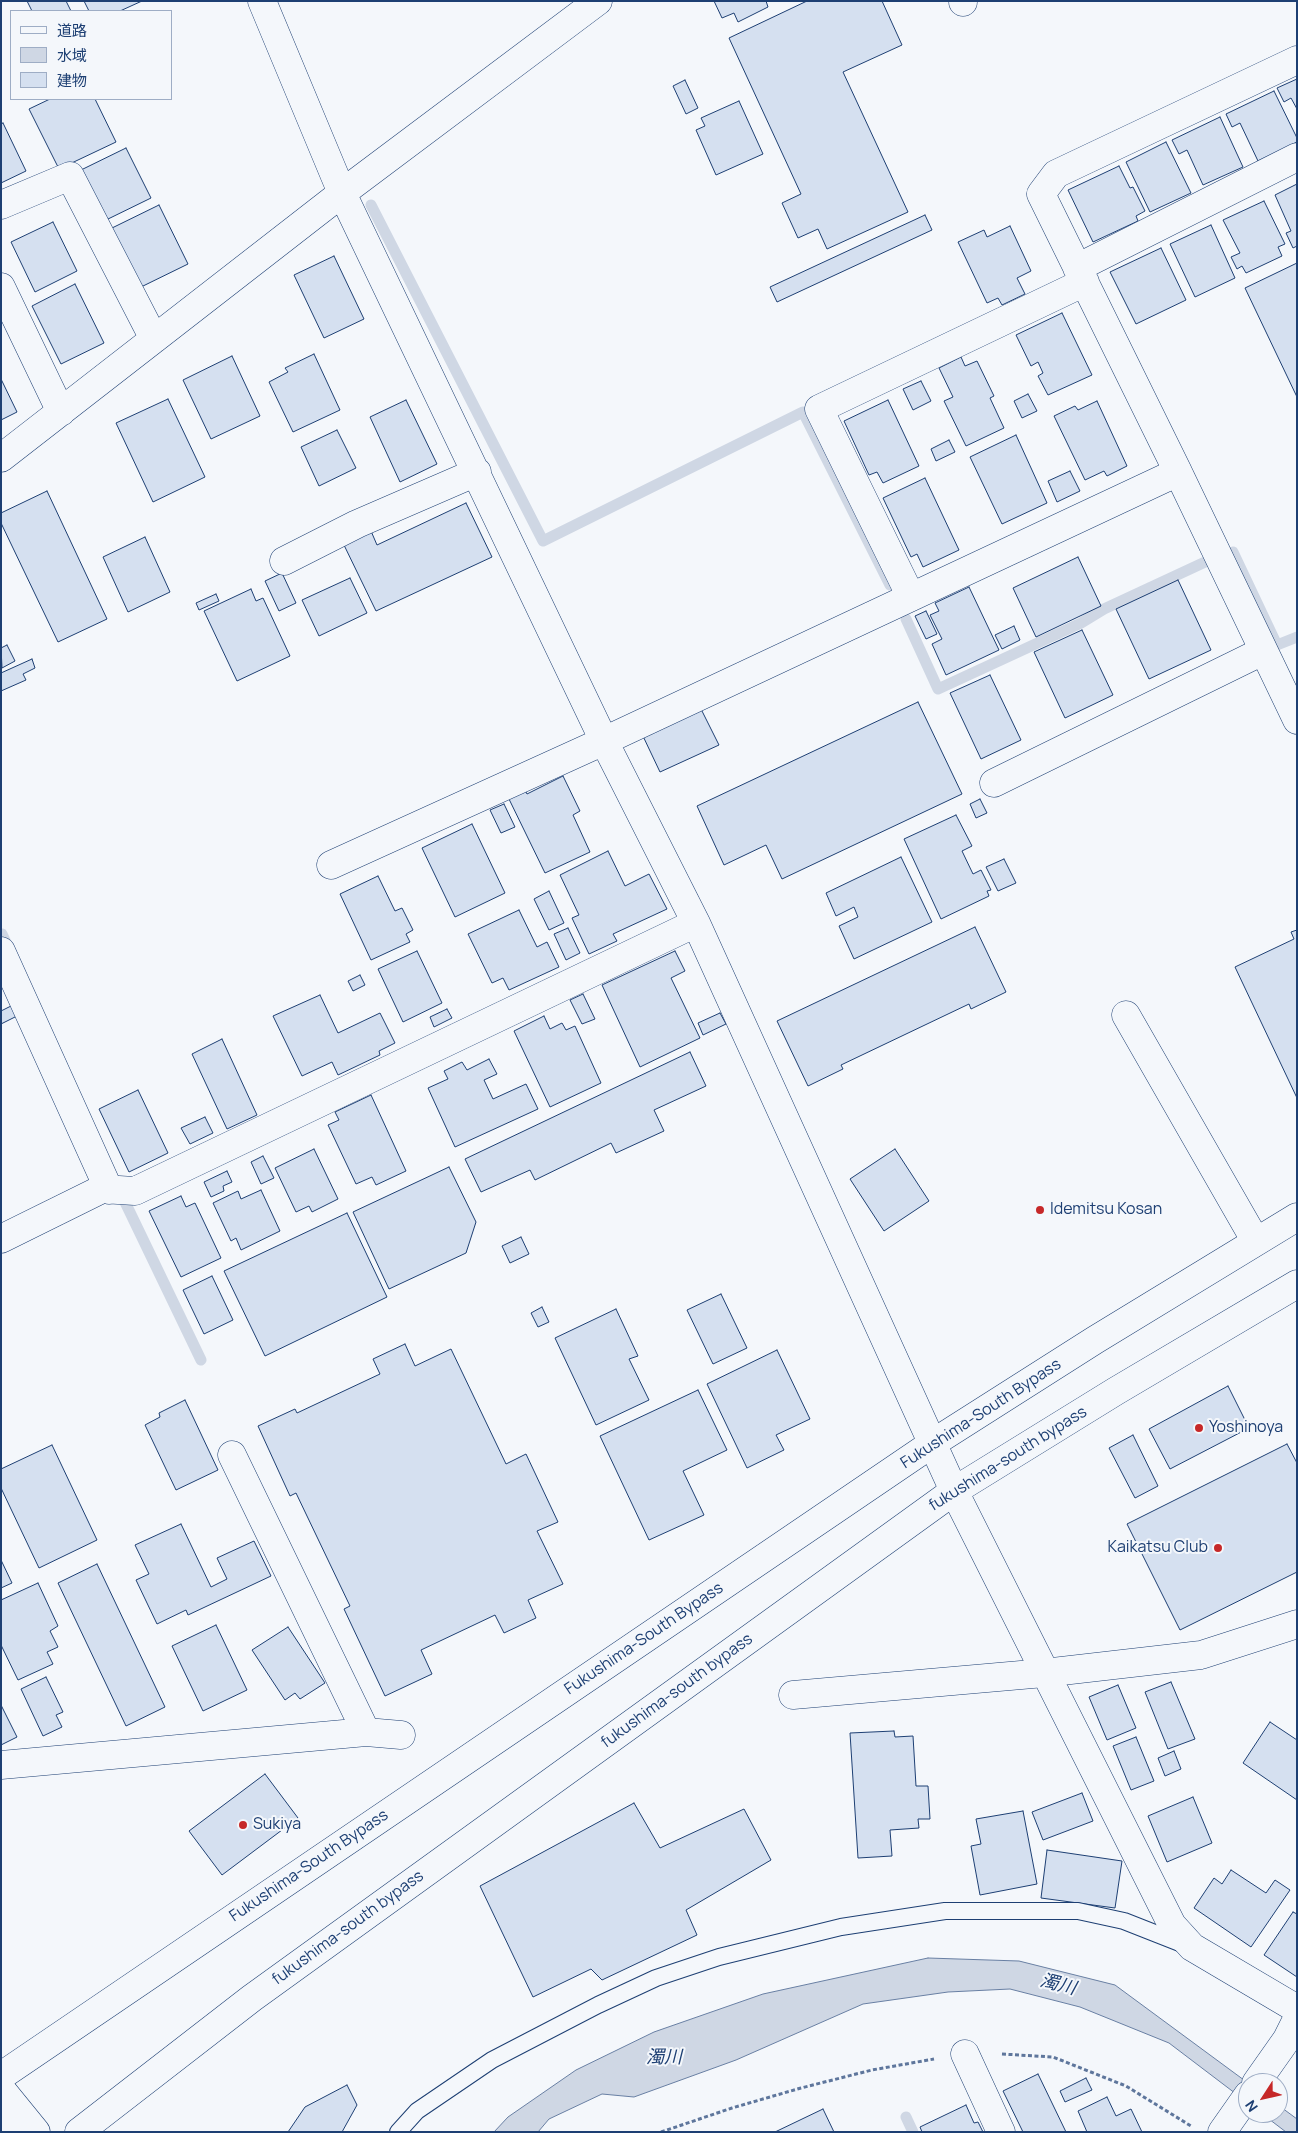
<!DOCTYPE html>
<html>
<head>
<meta charset="utf-8">
<style>
  body { margin:0 }
  #map { position:relative; width:1298px; height:2133px; overflow:hidden; background:#f4f7fb; font-family:Manrope,"Noto Sans JP",sans-serif }
  canvas { display:block }
  .frame { position:absolute; inset:0; border:2px solid #1d3f73; pointer-events:none }
  .legend { position:absolute; left:10px; top:10px; width:162px; height:90px; box-sizing:border-box; background:#f4f7fb; border:1px solid #9eadc5; margin:0; padding:6px 9px; list-style:none; font-size:15px; color:#1d3f73 }
  .legend li { display:flex; align-items:center; gap:10px; height:25px }
  .legend b { width:25px; border:1px solid #9eadc5 }
  .north { position:absolute; left:1238px; top:2073px; width:50px; height:50px; box-sizing:border-box; background:#f4f7fb; border:1px solid #9eadc5; border-radius:50%; rotate:235deg; font-size:14px; font-weight:700; line-height:20px; text-align:center; color:#1d3f73 }
  .north::after { content:''; display:block; margin:auto; width:18px; height:22px; background:#c62828; clip-path:polygon(50% 0,100% 100%,50% 72%,0 100%) }
</style>
</head>
<body>
<div id="map">
<canvas width="1298" height="2133"></canvas>
<div class="frame"></div>
<ul class="legend">
<li><b style="height:6px;background:#f4f7fb"></b>道路</li>
<li><b style="height:14px;background:#cfd7e4"></b>水域</li>
<li><b style="height:14px;background:#d5e0f0"></b>建物</li>
</ul>
<div class="north">N</div>
</div>
<script>
const c = document.querySelector('canvas').getContext('2d');
c.lineJoin = 'round';
function fill(path, color) {
  c.fillStyle = color;
  c.fill(path, 'evenodd');
}
function poly(rows) {
  const path = new Path2D();
  for (const r of rows) {
    path.moveTo(r[0], r[1]);
    for (let i = 2; i < r.length; i += 2) path.lineTo(r[i], r[i + 1]);
  }
  return path;
}
function stroke(path, color, width, dash) {
  c.strokeStyle = color;
  c.lineWidth = width;
  c.lineCap = dash ? 'butt' : 'round';
  c.setLineDash(dash || []);
  c.stroke(path);
}
function write(font, color, halo, rows, align = 'center') {
  c.font = font + ' Manrope,"Noto Sans JP",sans-serif';
  c.lineWidth = 4;
  c.setLineDash([]);
  c.textBaseline = 'middle';
  c.strokeStyle = halo;
  c.fillStyle = color;
  for (const [text, x, y, turn = 0] of rows) {
    c.save();
    c.translate(x, y);
    c.rotate((+turn || 0) * Math.PI / 180);
    c.textAlign = isNaN(turn) ? turn : align;
    if (halo) c.strokeText(text, 0, 0);
    c.fillText(text, 0, 0);
    c.restore();
  }
}
const water = poly([
  [928,1958,1019,1961,1115,1985,1248,2083,1248,2103,1169,2043,1080,2007,1010,1989,948,1992,863,2004,736,2060,634,2097,602,2094,549,2119,538,2132,494,2132,508,2117,576,2070,654,2032,763,1994,928,1958],
  [1278,2105,1297,2119,1297,2132,1286,2132,1261,2113,1278,2113,1278,2105]
]);
const stream = poly([
  [371,205,543,541,803,412,890,585],
  [1233,552,1277,645,1297,637],
  [906,619,938,689,1081,623,1104,609,1218,556],
  [2,934,10,951],
  [125,1202,201,1360],
  [906,2117,913,2132]
]);
const building = poly([
  [27,1,66,1,71,11,32,11,27,1],
  [84,1,142,1,120,11,89,11,84,1],
  [714,1,766,1,768,7,738,22,734,13,722,18,714,1],
  [807,1,882,1,902,45,843,72,908,212,827,249,818,229,798,238,782,203,801,194,729,38,807,1],
  [1297,79,1297,109,1291,98,1284,102,1277,88,1297,79],
  [685,80,698,108,686,114,673,86,685,80],
  [1274,91,1297,138,1297,142,1258,161,1240,123,1232,127,1226,114,1274,91],
  [50,99,95,99,116,142,59,169,29,109,50,99],
  [739,101,763,154,716,175,696,130,705,126,701,118,739,101],
  [1220,117,1243,167,1203,185,1187,150,1179,154,1172,140,1220,117],
  [3,123,26,171,1,183,1,124,3,123],
  [1166,142,1191,193,1150,212,1126,162,1166,142],
  [126,148,151,198,106,220,81,170,126,148],
  [1119,166,1130,188,1133,187,1145,211,1136,216,1138,221,1093,242,1068,190,1119,166],
  [1297,184,1297,246,1293,248,1286,233,1291,231,1275,195,1297,184],
  [1264,201,1285,244,1278,247,1282,256,1246,273,1242,266,1237,269,1231,257,1240,253,1223,220,1264,201],
  [159,205,188,264,141,287,112,228,159,205],
  [925,215,932,230,777,302,770,287,925,215],
  [53,222,77,271,35,292,11,242,53,222],
  [1211,225,1235,278,1195,297,1170,244,1211,225],
  [1010,226,1031,271,1017,278,1025,294,1002,305,998,298,987,303,958,242,984,230,987,237,1010,226],
  [1161,248,1186,300,1136,324,1110,272,1161,248],
  [334,256,364,319,324,338,294,275,334,256],
  [1297,263,1297,397,1245,288,1297,263],
  [75,284,104,343,61,364,32,306,75,284],
  [1062,313,1092,375,1048,395,1038,376,1043,373,1038,362,1031,366,1016,335,1062,313],
  [314,354,340,410,293,432,269,382,288,372,285,368,314,354],
  [232,356,260,416,211,439,183,380,232,356],
  [961,357,965,366,977,361,994,396,990,398,1004,428,966,446,944,401,953,397,939,368,961,357],
  [1,379,17,412,1,420,1,379],
  [921,381,931,401,913,410,903,389,921,381],
  [1028,394,1037,411,1022,418,1014,401,1028,394],
  [168,399,205,477,153,502,116,423,168,399],
  [406,400,437,464,400,482,370,417,406,400],
  [888,400,919,466,883,483,877,472,869,475,844,421,888,400],
  [1097,401,1127,466,1107,476,1104,471,1085,480,1054,416,1075,406,1078,410,1097,401],
  [337,430,356,468,319,486,301,447,337,430],
  [1016,435,1047,503,1002,524,970,457,1016,435],
  [949,440,955,452,936,461,931,449,949,440],
  [1070,471,1080,491,1057,502,1048,481,1070,471],
  [925,478,959,550,923,567,917,554,911,557,883,498,925,478],
  [47,491,107,619,58,642,1,523,1,513,47,491],
  [466,503,492,557,376,611,343,543,371,531,377,545,466,503],
  [145,537,170,592,128,612,103,557,145,537],
  [1078,557,1101,606,1036,637,1013,588,1078,557],
  [282,573,296,603,279,611,265,581,282,573],
  [350,578,367,613,319,636,302,600,350,578],
  [1178,580,1211,650,1149,679,1116,609,1178,580],
  [969,587,999,650,946,675,932,644,942,639,930,615,939,611,935,603,969,587],
  [251,589,256,601,263,598,290,656,237,681,204,611,251,589],
  [216,594,219,601,199,610,196,603,216,594],
  [926,611,937,634,926,639,915,616,926,611],
  [1014,626,1020,640,1002,649,995,635,1014,626],
  [1082,630,1113,695,1065,718,1034,652,1082,630],
  [7,645,15,661,2,668,1,648,7,645],
  [32,659,35,668,23,674,26,680,1,691,1,673,32,659],
  [990,675,1021,740,981,759,950,693,990,675],
  [918,702,962,794,782,879,766,845,724,865,697,806,918,702],
  [700,707,719,745,660,772,642,734,700,707],
  [563,776,580,811,573,815,590,852,545,873,508,797,525,790,527,794,563,776],
  [980,799,987,813,976,818,970,804,980,799],
  [504,804,515,827,501,833,490,810,504,804],
  [956,815,972,846,962,851,973,874,981,870,991,890,987,891,989,896,941,919,904,839,956,815],
  [472,824,505,893,455,917,422,848,472,824],
  [608,851,625,886,649,874,667,909,613,934,617,941,589,954,572,918,579,915,560,875,608,851],
  [901,857,932,922,854,959,839,926,858,917,854,907,836,916,826,893,901,857],
  [1004,859,1016,883,998,891,986,867,1004,859],
  [378,876,395,911,402,908,413,930,406,934,410,942,371,960,340,894,378,876],
  [549,891,564,923,549,930,534,899,549,891],
  [519,910,537,947,547,942,559,967,509,990,503,978,492,983,468,934,519,910],
  [975,927,1006,992,971,1009,969,1004,841,1065,843,1069,808,1086,777,1021,975,927],
  [568,928,580,953,566,960,554,934,568,928],
  [1297,930,1297,1098,1235,967,1294,939,1291,932,1297,930],
  [417,951,442,1003,403,1022,378,969,417,951],
  [675,951,685,971,671,978,700,1038,640,1067,602,985,675,951],
  [360,975,365,985,353,991,348,981,360,975],
  [583,994,595,1019,582,1024,570,1000,583,994],
  [320,995,338,1033,380,1013,395,1043,379,1051,380,1055,338,1075,332,1062,302,1076,273,1016,320,995],
  [13,1005,17,1016,1,1024,1,1011,13,1005],
  [447,1009,452,1018,434,1027,430,1017,447,1009],
  [720,1013,726,1024,703,1035,698,1023,720,1013],
  [544,1016,550,1029,562,1023,566,1030,575,1026,601,1083,550,1107,514,1031,544,1016],
  [222,1039,257,1115,227,1129,192,1054,222,1039],
  [690,1052,706,1086,654,1110,664,1131,616,1153,611,1143,535,1180,530,1170,481,1192,465,1159,690,1052],
  [489,1059,497,1074,484,1080,493,1099,526,1084,538,1109,455,1147,428,1088,448,1079,444,1071,462,1062,467,1070,489,1059],
  [138,1090,168,1153,129,1172,99,1109,138,1090],
  [371,1095,406,1171,376,1185,372,1177,356,1184,328,1125,339,1120,335,1112,371,1095],
  [205,1117,213,1133,190,1144,181,1128,205,1117],
  [314,1149,338,1199,312,1212,309,1206,296,1212,275,1168,314,1149],
  [895,1149,929,1201,884,1231,850,1179,895,1149],
  [263,1156,274,1178,261,1184,251,1162,263,1156],
  [449,1167,476,1222,466,1253,389,1289,353,1212,449,1167],
  [227,1171,232,1182,223,1186,224,1191,211,1197,204,1182,227,1171],
  [261,1190,280,1231,241,1250,236,1238,231,1241,213,1203,238,1191,241,1199,261,1190],
  [181,1196,186,1207,195,1203,221,1258,181,1277,149,1211,181,1196],
  [347,1213,387,1297,265,1356,224,1271,347,1213],
  [521,1237,529,1254,510,1263,502,1246,521,1237],
  [212,1276,233,1320,204,1334,183,1290,212,1276],
  [721,1294,747,1348,713,1364,687,1310,721,1294],
  [542,1307,549,1322,538,1327,531,1313,542,1307],
  [616,1309,638,1356,629,1359,649,1400,596,1425,555,1338,616,1309],
  [405,1344,415,1366,451,1349,506,1464,526,1454,558,1522,537,1531,563,1584,528,1600,536,1618,504,1633,495,1615,421,1650,432,1674,385,1696,344,1609,350,1606,296,1493,290,1496,258,1426,295,1409,297,1413,380,1374,373,1359,405,1344],
  [777,1350,810,1419,776,1435,784,1450,747,1468,707,1384,777,1350],
  [1228,1386,1249,1428,1170,1469,1149,1429,1228,1386],
  [698,1390,727,1450,683,1471,704,1515,649,1540,600,1436,698,1390],
  [185,1400,218,1470,176,1490,145,1425,160,1417,159,1413,185,1400],
  [1133,1435,1158,1486,1135,1498,1109,1448,1133,1435],
  [1287,1444,1297,1463,1297,1572,1180,1630,1127,1524,1287,1444],
  [52,1445,97,1540,39,1568,1,1488,1,1469,52,1445],
  [181,1524,211,1587,227,1579,217,1558,254,1541,271,1576,188,1615,186,1610,157,1624,136,1580,149,1574,135,1545,181,1524],
  [1,1560,12,1583,1,1588,1,1560],
  [97,1564,165,1707,126,1726,58,1583,97,1564],
  [38,1583,58,1626,50,1631,58,1647,47,1652,53,1664,18,1680,1,1645,1,1600,38,1583],
  [216,1625,247,1690,203,1711,172,1646,216,1625],
  [288,1627,325,1683,300,1699,295,1693,285,1700,252,1650,288,1627],
  [46,1677,63,1712,56,1715,62,1727,43,1736,21,1689,46,1677],
  [1171,1682,1195,1739,1168,1749,1145,1692,1171,1682],
  [1118,1685,1136,1728,1107,1740,1089,1697,1118,1685],
  [1,1705,17,1737,1,1745,1,1705],
  [1270,1722,1297,1740,1297,1800,1243,1763,1270,1722],
  [894,1731,895,1737,913,1736,916,1786,928,1786,930,1819,918,1819,919,1828,890,1830,892,1856,858,1858,850,1733,894,1731],
  [1136,1737,1154,1781,1131,1790,1113,1746,1136,1737],
  [1174,1751,1181,1769,1165,1776,1158,1758,1174,1751],
  [265,1774,298,1818,222,1875,189,1831,265,1774],
  [1082,1793,1093,1821,1043,1840,1032,1812,1082,1793],
  [1193,1797,1212,1843,1167,1862,1148,1816,1193,1797],
  [634,1803,660,1848,744,1809,771,1860,686,1910,697,1935,602,1980,591,1969,533,1997,480,1886,634,1803],
  [1023,1811,1037,1884,980,1895,971,1846,981,1844,976,1819,1023,1811],
  [1047,1850,1122,1861,1115,1908,1041,1898,1047,1850],
  [1231,1870,1266,1893,1275,1880,1290,1890,1251,1947,1194,1908,1214,1878,1222,1884,1231,1870],
  [1293,1912,1297,1914,1297,1977,1264,1955,1293,1912],
  [1038,2074,1066,2132,1023,2132,1003,2091,1038,2074],
  [1086,2078,1092,2090,1065,2102,1060,2091,1086,2078],
  [347,2085,357,2105,342,2132,288,2132,305,2107,347,2085],
  [1107,2097,1116,2116,1131,2109,1142,2132,1087,2132,1078,2111,1107,2097],
  [966,2105,974,2123,978,2122,983,2132,922,2132,920,2127,966,2105],
  [823,2109,834,2132,775,2132,823,2109]
]);
const path = poly([
  [1002,2054,1053,2057,1126,2086,1191,2126],
  [661,2132,732,2108,801,2088,872,2070,934,2059]
]);
const lane = poly([
  [398,2132,417,2111,492,2060,598,2005,656,1978,719,1957,841,1927,945,1911,1078,1911,1124,1921,1185,1945]
]);
const street = poly([
  [262,1,342,193,604,741,696,923,954,1491,1172,1925,1192,1947,1297,2009],
  [963,1,963,2],
  [1,205,70,176,154,339],
  [1077,268,1297,157],
  [1,287,61,412],
  [1,458,342,193,598,1],
  [1178,472,1297,720],
  [284,561,357,524,477,472],
  [911,597,819,409,1085,282],
  [994,783,1263,651],
  [331,865,604,741,1178,472,1041,194,1056,174,1297,60],
  [1,951,109,1190],
  [1126,1015,1255,1240],
  [1,1239,102,1189,135,1191,696,923],
  [232,1455,366,1732],
  [793,1695,1044,1673,1201,1655,1297,1624],
  [1,1765,366,1732,401,1735],
  [965,2054,1001,2132],
  [1256,2083,1287,2039,1297,2019],
  [1222,2132,1248,2095]
]);
const secondary = poly([
  [1,2089,36,2132],
  [1,2114,5,2132]
]);
const highway = poly([
  [1,2076,933,1443,1095,1340,1297,1217],
  [79,2132,252,1998,954,1491,1116,1391,1297,1284]
]);
const markers = [
  [1040,1210,5,"#c62828"],
  [1199,1428,5,"#c62828"],
  [1218,1548,5,"#c62828"],
  [243,1825,5,"#c62828"]
];
const poiNames = [
  ["Idemitsu Kosan",1050,1210],
  ["Yoshinoya",1209,1428],
  ["Kaikatsu Club",1208,1548,"right"],
  ["Sukiya",253,1825]
];
const streetNames = [
  ["Fukushima-South Bypass",981,1414,-33],
  ["fukushima-south bypass",1008,1459,-32],
  ["Fukushima-South Bypass",644,1639,-34],
  ["fukushima-south bypass",677,1691,-36],
  ["Fukushima-South Bypass",309,1866,-34],
  ["fukushima-south bypass",348,1928,-36]
];
const waterNames = [
  ["濁川",1058,1985,14],
  ["濁川",664,2058]
];
fill(water, '#cfd7e4');
stroke(water, '#687fa3', 1);
stroke(stream, '#cfd7e4', 11);
fill(building, '#d5e0f0');
stroke(building, '#1d3f73', 1);
stroke(lane, '#1d3f73', 18);
stroke(street, '#1d3f73', 29);
stroke(secondary, '#1d3f73', 29);
stroke(highway, '#1d3f73', 29);
stroke(path, '#5e769c', 3, [4, 2.5]);
stroke(lane, '#f4f7fb', 16);
stroke(street, '#f4f7fb', 28);
stroke(secondary, '#f4f7fb', 28);
stroke(highway, '#f4f7fb', 28);
for (const [x, y, r, color] of markers) {
  const dot = new Path2D();
  dot.arc(x, y, r, 0, 2 * Math.PI);
  c.fillStyle = color;
  c.fill(dot);
  stroke(dot, '#f4f7fb', 2);
}
write('16px', '#1d3f73', '#f4f7fb', poiNames, 'left');
write('16px', '#1d3f73', '#f4f7fb', streetNames);
write('italic 18px', '#1d3f73', '#f4f7fb', waterNames);
</script>
</body>
</html>
